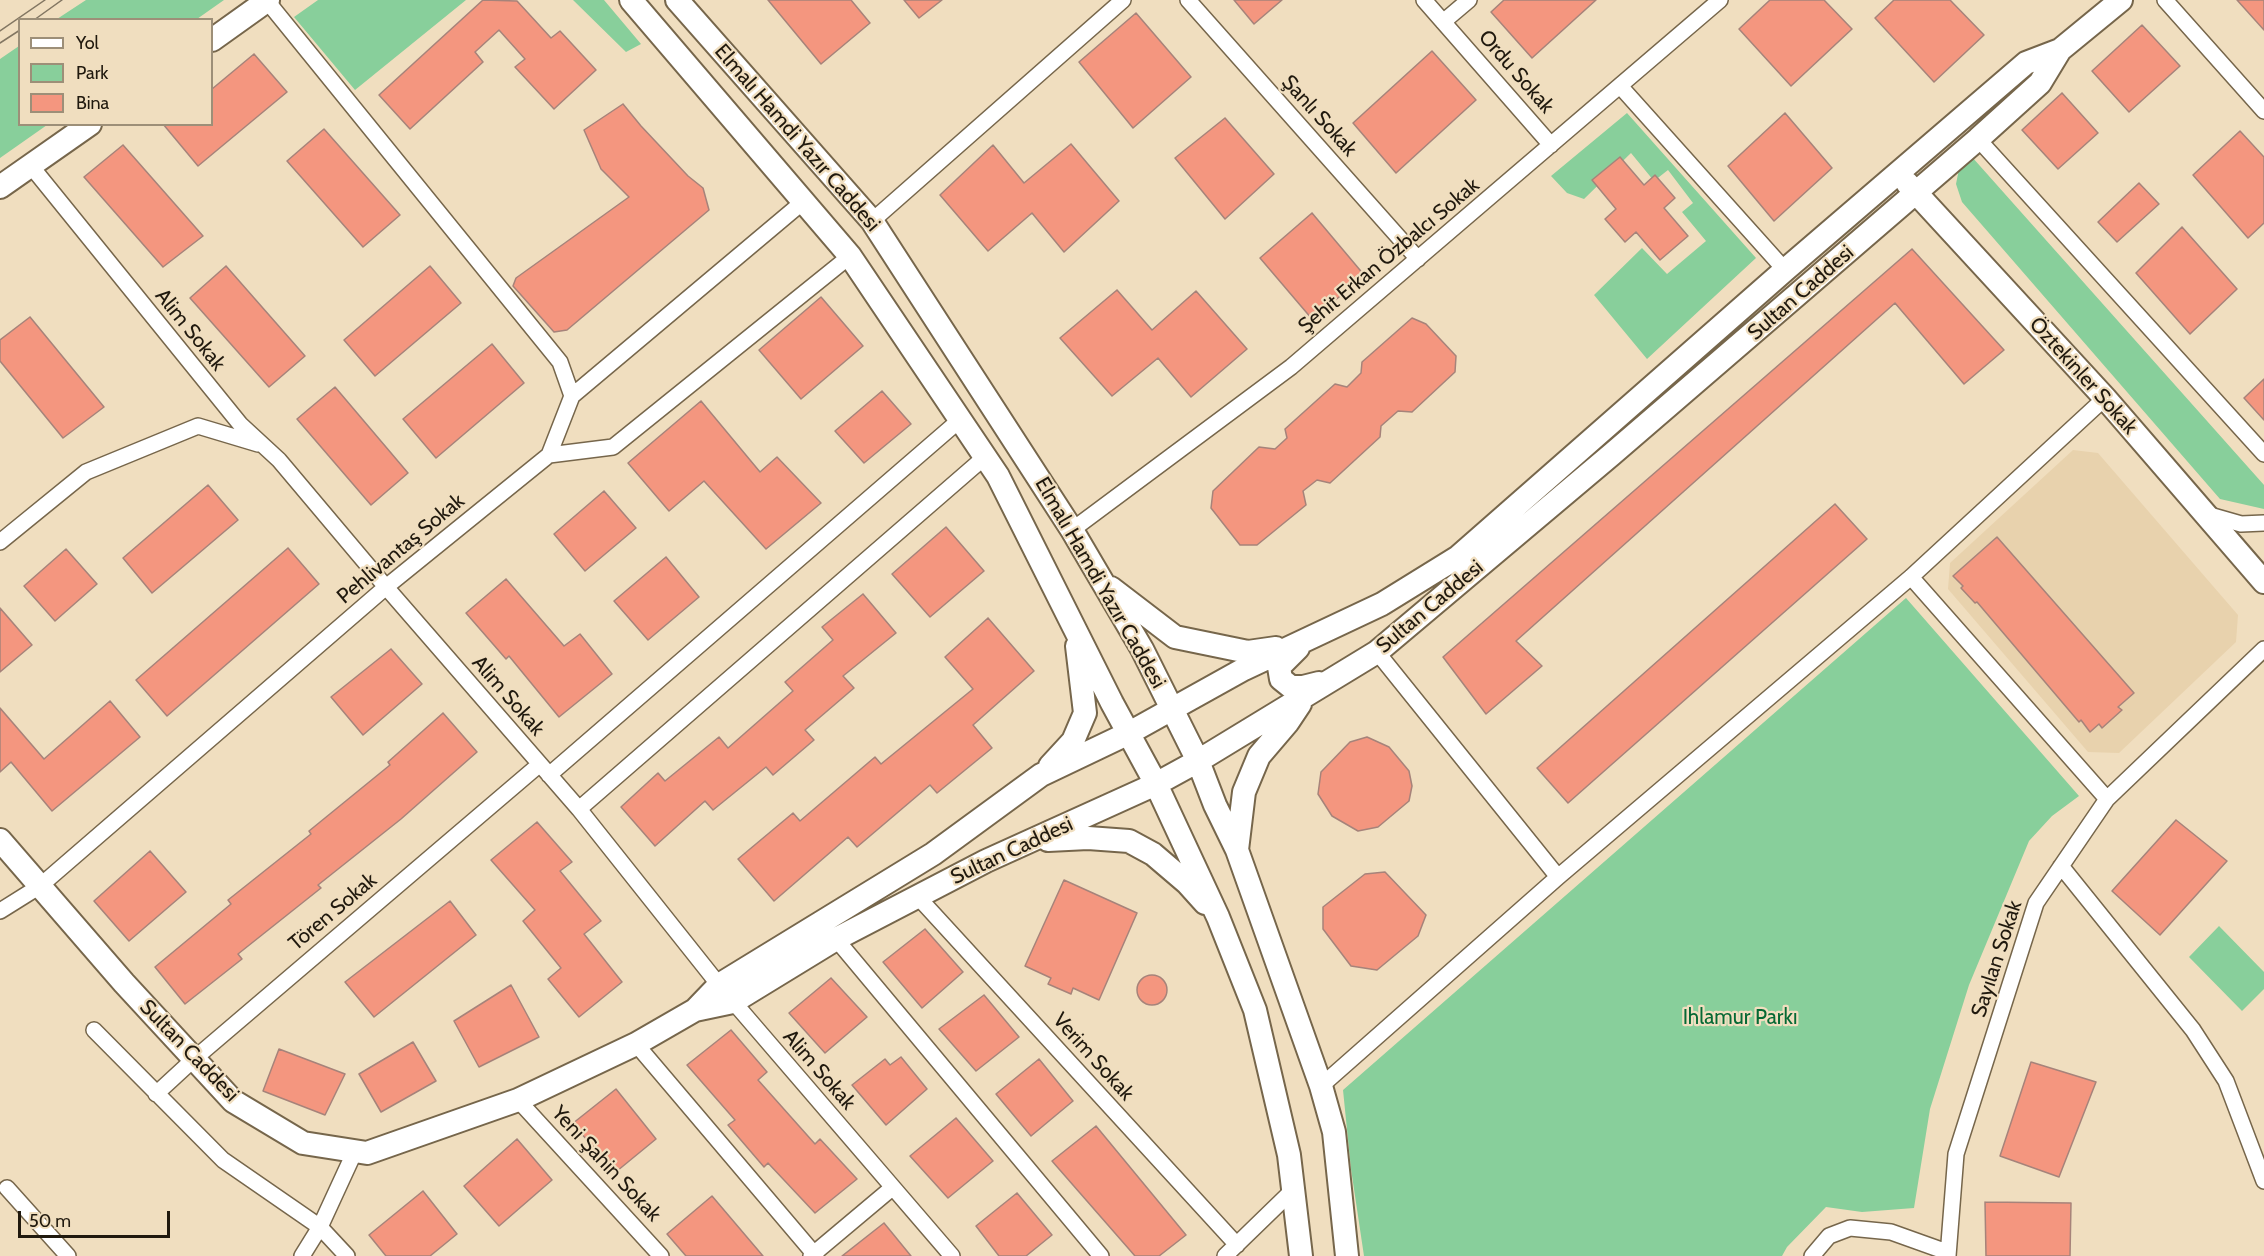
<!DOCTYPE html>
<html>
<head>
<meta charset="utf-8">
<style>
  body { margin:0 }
  #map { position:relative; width:2264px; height:1256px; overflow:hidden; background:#f0debf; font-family:Cabin,sans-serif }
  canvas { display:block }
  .legend { position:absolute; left:18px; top:18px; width:195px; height:108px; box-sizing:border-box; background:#f0debf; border:2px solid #9d8f78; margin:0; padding:8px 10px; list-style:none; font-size:18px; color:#20190e }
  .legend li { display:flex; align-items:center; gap:12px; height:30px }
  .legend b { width:30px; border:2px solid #9d8f78 }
  .scale { position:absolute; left:18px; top:1211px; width:152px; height:27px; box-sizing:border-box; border:3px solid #20190e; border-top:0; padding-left:8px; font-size:18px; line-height:21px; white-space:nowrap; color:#20190e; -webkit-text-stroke:4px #f0debf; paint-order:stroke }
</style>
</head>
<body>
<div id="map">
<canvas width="2264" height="1256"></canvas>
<ul class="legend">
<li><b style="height:8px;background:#fff"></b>Yol</li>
<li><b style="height:16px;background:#88cf9b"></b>Park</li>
<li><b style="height:16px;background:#f4967f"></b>Bina</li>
</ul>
<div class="scale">50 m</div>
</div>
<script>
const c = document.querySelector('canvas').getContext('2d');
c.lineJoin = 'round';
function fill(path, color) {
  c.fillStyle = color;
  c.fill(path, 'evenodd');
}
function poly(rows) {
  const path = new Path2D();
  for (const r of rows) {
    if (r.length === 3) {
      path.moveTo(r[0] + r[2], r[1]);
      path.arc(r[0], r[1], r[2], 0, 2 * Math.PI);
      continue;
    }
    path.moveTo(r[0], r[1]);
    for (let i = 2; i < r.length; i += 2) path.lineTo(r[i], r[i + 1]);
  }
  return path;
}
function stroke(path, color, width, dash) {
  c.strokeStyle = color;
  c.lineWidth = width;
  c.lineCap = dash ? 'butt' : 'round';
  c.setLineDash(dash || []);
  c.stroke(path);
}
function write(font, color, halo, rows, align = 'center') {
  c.font = font + ' Cabin,sans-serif';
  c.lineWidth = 4.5;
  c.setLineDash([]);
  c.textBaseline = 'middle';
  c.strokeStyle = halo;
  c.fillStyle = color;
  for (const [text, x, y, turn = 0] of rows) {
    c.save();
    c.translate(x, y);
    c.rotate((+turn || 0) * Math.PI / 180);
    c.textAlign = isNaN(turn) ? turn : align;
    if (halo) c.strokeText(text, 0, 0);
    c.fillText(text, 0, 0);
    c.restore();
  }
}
const built = poly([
  [2073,450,2098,453,2238,615,2236,642,2119,753,2088,752,1948,589,1950,563]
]);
const green = poly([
  [86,0,224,0,197,19,57,19],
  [318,0,466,0,355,90,294,17],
  [573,0,604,0,641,44,626,52],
  [19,46,20,124,47,125,0,158,0,59],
  [1627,113,1756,258,1647,359,1594,295,1642,248,1667,274,1706,241,1682,212,1693,203,1668,170,1654,181,1631,153,1584,199,1567,193,1551,176],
  [1972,157,2264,485,2264,509,2220,499,1962,202,1956,184,1959,169],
  [1906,598,2079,796,2052,816,2029,841,1969,985,1930,1109,1914,1208,1862,1212,1826,1207,1787,1247,1782,1256,1364,1256,1351,1169,1343,1090],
  [2219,926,2264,972,2264,989,2242,1011,2189,957]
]);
const building = poly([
  [483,0,517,1,551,38,560,31,596,70,554,109,515,67,525,59,499,30,475,52,483,62,410,129,379,95,483,0],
  [768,0,851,0,870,23,821,64,768,0],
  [904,0,942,0,919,18,904,0],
  [1234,0,1282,0,1254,24,1234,0],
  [1504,0,1596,0,1532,58,1491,12,1504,0],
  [1770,0,1824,0,1852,29,1791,86,1739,29,1770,0],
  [1894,0,1950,0,1984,35,1934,82,1875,18,1894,0],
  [2237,0,2264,0,2264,30,2237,0],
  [1136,13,1191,77,1133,128,1079,62,1136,13],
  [2142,25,2180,66,2129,112,2092,71,2142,25],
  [1432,51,1476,100,1396,173,1353,123,1432,51],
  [254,54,287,92,198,166,163,124,212,124,212,89,254,54],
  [2062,93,2098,133,2058,169,2022,130,2062,93],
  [623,104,641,126,688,176,703,188,709,210,567,330,554,332,513,286,516,278,629,197,601,169,584,130,623,104],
  [1785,113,1832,168,1774,221,1728,166,1785,113],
  [1225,118,1274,174,1225,219,1175,158,1225,118],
  [324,129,400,215,363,247,287,161,324,129],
  [2240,131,2264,157,2264,223,2248,238,2193,175,2240,131],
  [1071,144,1119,201,1064,252,1032,213,988,251,940,195,993,145,1024,183,1071,144],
  [123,145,203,236,163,267,84,177,123,145],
  [1620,157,1644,185,1655,175,1675,198,1664,208,1688,236,1660,260,1636,232,1625,242,1605,219,1616,209,1592,180,1620,157],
  [2139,183,2159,204,2117,242,2098,222,2139,183],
  [1312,213,1365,276,1312,319,1260,258,1312,213],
  [2182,227,2237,289,2190,334,2136,273,2182,227],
  [1912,249,2004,350,1964,384,1895,303,1516,641,1542,666,1486,714,1443,657,1912,249],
  [226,266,305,356,269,387,190,298,226,266],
  [430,266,461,303,375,376,344,340,430,266],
  [1117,290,1152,330,1196,291,1247,349,1191,397,1158,358,1112,396,1060,338,1117,290],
  [821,297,863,346,801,399,759,350,821,297],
  [30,317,104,407,63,438,0,361,0,340,30,317],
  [1412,318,1426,324,1456,356,1455,372,1412,412,1398,411,1381,426,1380,437,1330,483,1317,480,1303,491,1306,505,1257,545,1240,545,1211,508,1213,491,1259,447,1275,449,1287,438,1285,429,1335,384,1347,387,1361,373,1362,362,1412,318],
  [492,344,524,383,436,458,403,419,492,344],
  [2264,379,2264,420,2244,398,2264,379],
  [335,387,408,473,371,505,297,419,335,387],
  [882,391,911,424,864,463,835,431,882,391],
  [701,401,760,472,777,457,821,503,766,549,704,481,669,511,628,463,701,401],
  [208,485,238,520,152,593,123,558,208,485],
  [604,491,636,528,585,571,554,534,604,491],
  [1835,504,1867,539,1568,803,1537,768,1835,504],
  [946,527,984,571,930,617,892,574,946,527],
  [1997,537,2134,693,2118,707,2122,710,2102,728,2099,724,2090,732,2081,720,2079,722,1977,602,1975,603,1961,588,1963,586,1953,576,1997,537],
  [288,548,319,584,167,716,136,680,288,548],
  [66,549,97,584,55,621,24,586,66,549],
  [666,557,699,597,648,640,614,601,666,557],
  [506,579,564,646,580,634,612,674,559,717,509,656,506,659,466,613,506,579],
  [863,594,896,633,843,676,854,688,805,730,814,740,773,775,766,767,713,810,705,801,655,846,621,807,658,773,665,781,719,737,728,748,793,691,785,682,833,640,822,627,863,594],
  [0,608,32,645,0,672,0,608],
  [988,618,1034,671,973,725,992,748,937,793,930,785,857,847,848,837,774,901,738,859,793,813,800,821,875,757,881,764,973,689,945,657,988,618],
  [391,649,422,684,363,735,331,697,391,649],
  [110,701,140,737,52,811,11,762,0,772,0,708,44,759,110,701],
  [443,713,477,752,401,819,318,885,321,888,238,954,242,959,185,1004,155,967,231,904,228,900,311,834,309,831,390,765,388,762,443,713],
  [1367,737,1389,747,1409,771,1412,786,1409,801,1378,827,1358,831,1332,816,1318,794,1321,772,1350,742,1367,737],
  [2176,820,2227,861,2160,935,2112,891,2176,820],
  [537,822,572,862,560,871,601,921,584,934,622,982,579,1017,548,979,561,968,523,921,535,910,491,860,537,822],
  [150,851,186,892,129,941,94,901,150,851],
  [1385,872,1426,915,1418,936,1377,970,1351,966,1323,929,1323,907,1365,874,1385,872],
  [1064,880,1137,913,1099,1000,1073,988,1071,994,1048,984,1051,978,1025,966,1064,880],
  [450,901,476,935,374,1017,345,982,450,901],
  [925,929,963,972,922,1008,883,962,925,929],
  [1152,990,15],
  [831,978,867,1017,825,1053,789,1013,831,978],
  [511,985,539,1037,479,1067,454,1021,511,985],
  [984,995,1019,1037,976,1071,939,1029,984,995],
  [731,1030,767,1072,758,1080,815,1144,820,1139,857,1179,815,1213,768,1163,764,1167,728,1125,735,1120,687,1065,731,1030],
  [413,1042,436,1081,381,1112,359,1074,413,1042],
  [279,1049,345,1074,325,1115,263,1091,279,1049],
  [901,1057,927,1089,886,1125,852,1085,885,1059,890,1065,901,1057],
  [1039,1059,1073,1101,1031,1136,996,1094,1039,1059],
  [2031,1062,2096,1082,2059,1177,2000,1156,2031,1062],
  [616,1089,656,1139,617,1171,572,1124,616,1089],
  [956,1118,993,1161,948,1198,910,1156,956,1118],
  [1096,1126,1186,1235,1159,1256,1135,1256,1052,1161,1096,1126],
  [517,1139,552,1180,499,1226,464,1186,517,1139],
  [423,1191,457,1234,430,1256,386,1256,369,1235,423,1191],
  [1017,1193,1052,1235,1026,1256,999,1256,976,1226,1017,1193],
  [712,1196,763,1256,686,1256,667,1234,712,1196],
  [1985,1202,2071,1203,2070,1256,1986,1256,1985,1202],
  [884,1223,911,1256,842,1256,884,1223]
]);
const street = poly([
  [1188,0,1418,259],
  [1424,0,1551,145],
  [2165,0,2264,111],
  [267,1,560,362,572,396],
  [1443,22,1469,0],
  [1620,86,1785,270],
  [1978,139,2264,454],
  [31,166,240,424,279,460,386,587,579,809,719,985,952,1256],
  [872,221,1123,0],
  [549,455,613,447,850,256],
  [2206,514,2241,524,2264,523],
  [1072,530,1291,367,1720,0],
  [0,542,86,472,198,426,258,444],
  [1911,577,2107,799],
  [1377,652,1558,877],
  [549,775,962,418],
  [579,809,986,456],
  [2061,866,2193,1030,2226,1081,2264,1181],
  [918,897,1237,1245],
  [0,911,40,886,386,587,549,455,572,396,804,201],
  [836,939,1101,1256],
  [94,1030,223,1160,320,1227,302,1256],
  [636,1044,816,1256],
  [1321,1086,1558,877,1911,577,2105,398],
  [156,1094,194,1059,540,764],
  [518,1100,661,1256],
  [7,1188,68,1256],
  [347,1256,320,1227,355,1151],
  [811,1256,892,1188],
  [1225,1256,1293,1190],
  [1812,1256,1829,1236,1850,1228,1891,1232,1947,1252],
  [1948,1256,1956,1154,2036,903,2107,799,2264,649]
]);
const secondary = poly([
  [631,0,850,256,998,476,1112,703,1156,784,1218,917,1255,1010,1289,1155,1301,1256],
  [677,0,872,221,1072,530,1142,649,1198,761,1215,805,1237,850,1321,1086,1334,1132,1347,1256],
  [212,40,268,0],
  [1907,183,2105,398,2264,582],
  [0,187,90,124],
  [1111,588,1175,637,1248,652,1276,648],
  [1298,648,1279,667,1281,679,1291,687,1303,687,1319,683],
  [1050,766,1073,741,1085,713,1077,646],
  [0,840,124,983,233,1101,303,1143,367,1153,518,1100,636,1044,695,1010,733,1002,836,939,986,861,1156,784,1198,761,1377,652,1611,455,1978,139,2040,83,2060,50],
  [1048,840,1088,838,1129,841,1153,854,1187,883,1205,903],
  [1237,850,1244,792,1259,756,1288,722,1300,704],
  [695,1010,719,985,933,854,1041,775,1129,733,1244,669,1382,604,1458,557,1785,270,2026,63,2060,50,2121,0]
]);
const tram = poly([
  [34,20,62,0],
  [0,31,45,0],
  [0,43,20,30]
]);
const streetNames = [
  ["Ordu Sokak",1516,72,49],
  ["Şanlı Sokak",1319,116,48],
  ["Elmalı Hamdi Yazır Caddesi",797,138,49],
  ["Şehit Erkan Özbalcı Sokak",1389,256,-40],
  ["Sultan Caddesi",1801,293,-41],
  ["Alim Sokak",190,330,51],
  ["Öztekinler Sokak",2083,376,48],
  ["Pehlivantaş Sokak",401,549,-40],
  ["Elmalı Hamdi Yazır Caddesi",1100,583,60],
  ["Sultan Caddesi",1430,607,-40],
  ["Alim Sokak",508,696,49],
  ["Sultan Caddesi",1012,851,-25],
  ["Tören Sokak",333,912,-40],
  ["Sayılan Sokak",1997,959,-72],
  ["Sultan Caddesi",189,1051,46],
  ["Verim Sokak",1093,1057,48],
  ["Alim Sokak",819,1070,49],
  ["Yeni Şahin Sokak",606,1164,47]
];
const parkNames = [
  ["Ihlamur Parkı",1740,1018]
];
fill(built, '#e8d2ad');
fill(green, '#88cf9b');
fill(building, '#f4967f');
stroke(building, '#a6837a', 1.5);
stroke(street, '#76664b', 18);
stroke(secondary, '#76664b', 26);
stroke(street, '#fff', 15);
stroke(secondary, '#fff', 22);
stroke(tram, '#827662', 1.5);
write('21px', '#20190e', '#f0debf', streetNames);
write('21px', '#056934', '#f0debf', parkNames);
</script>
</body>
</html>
